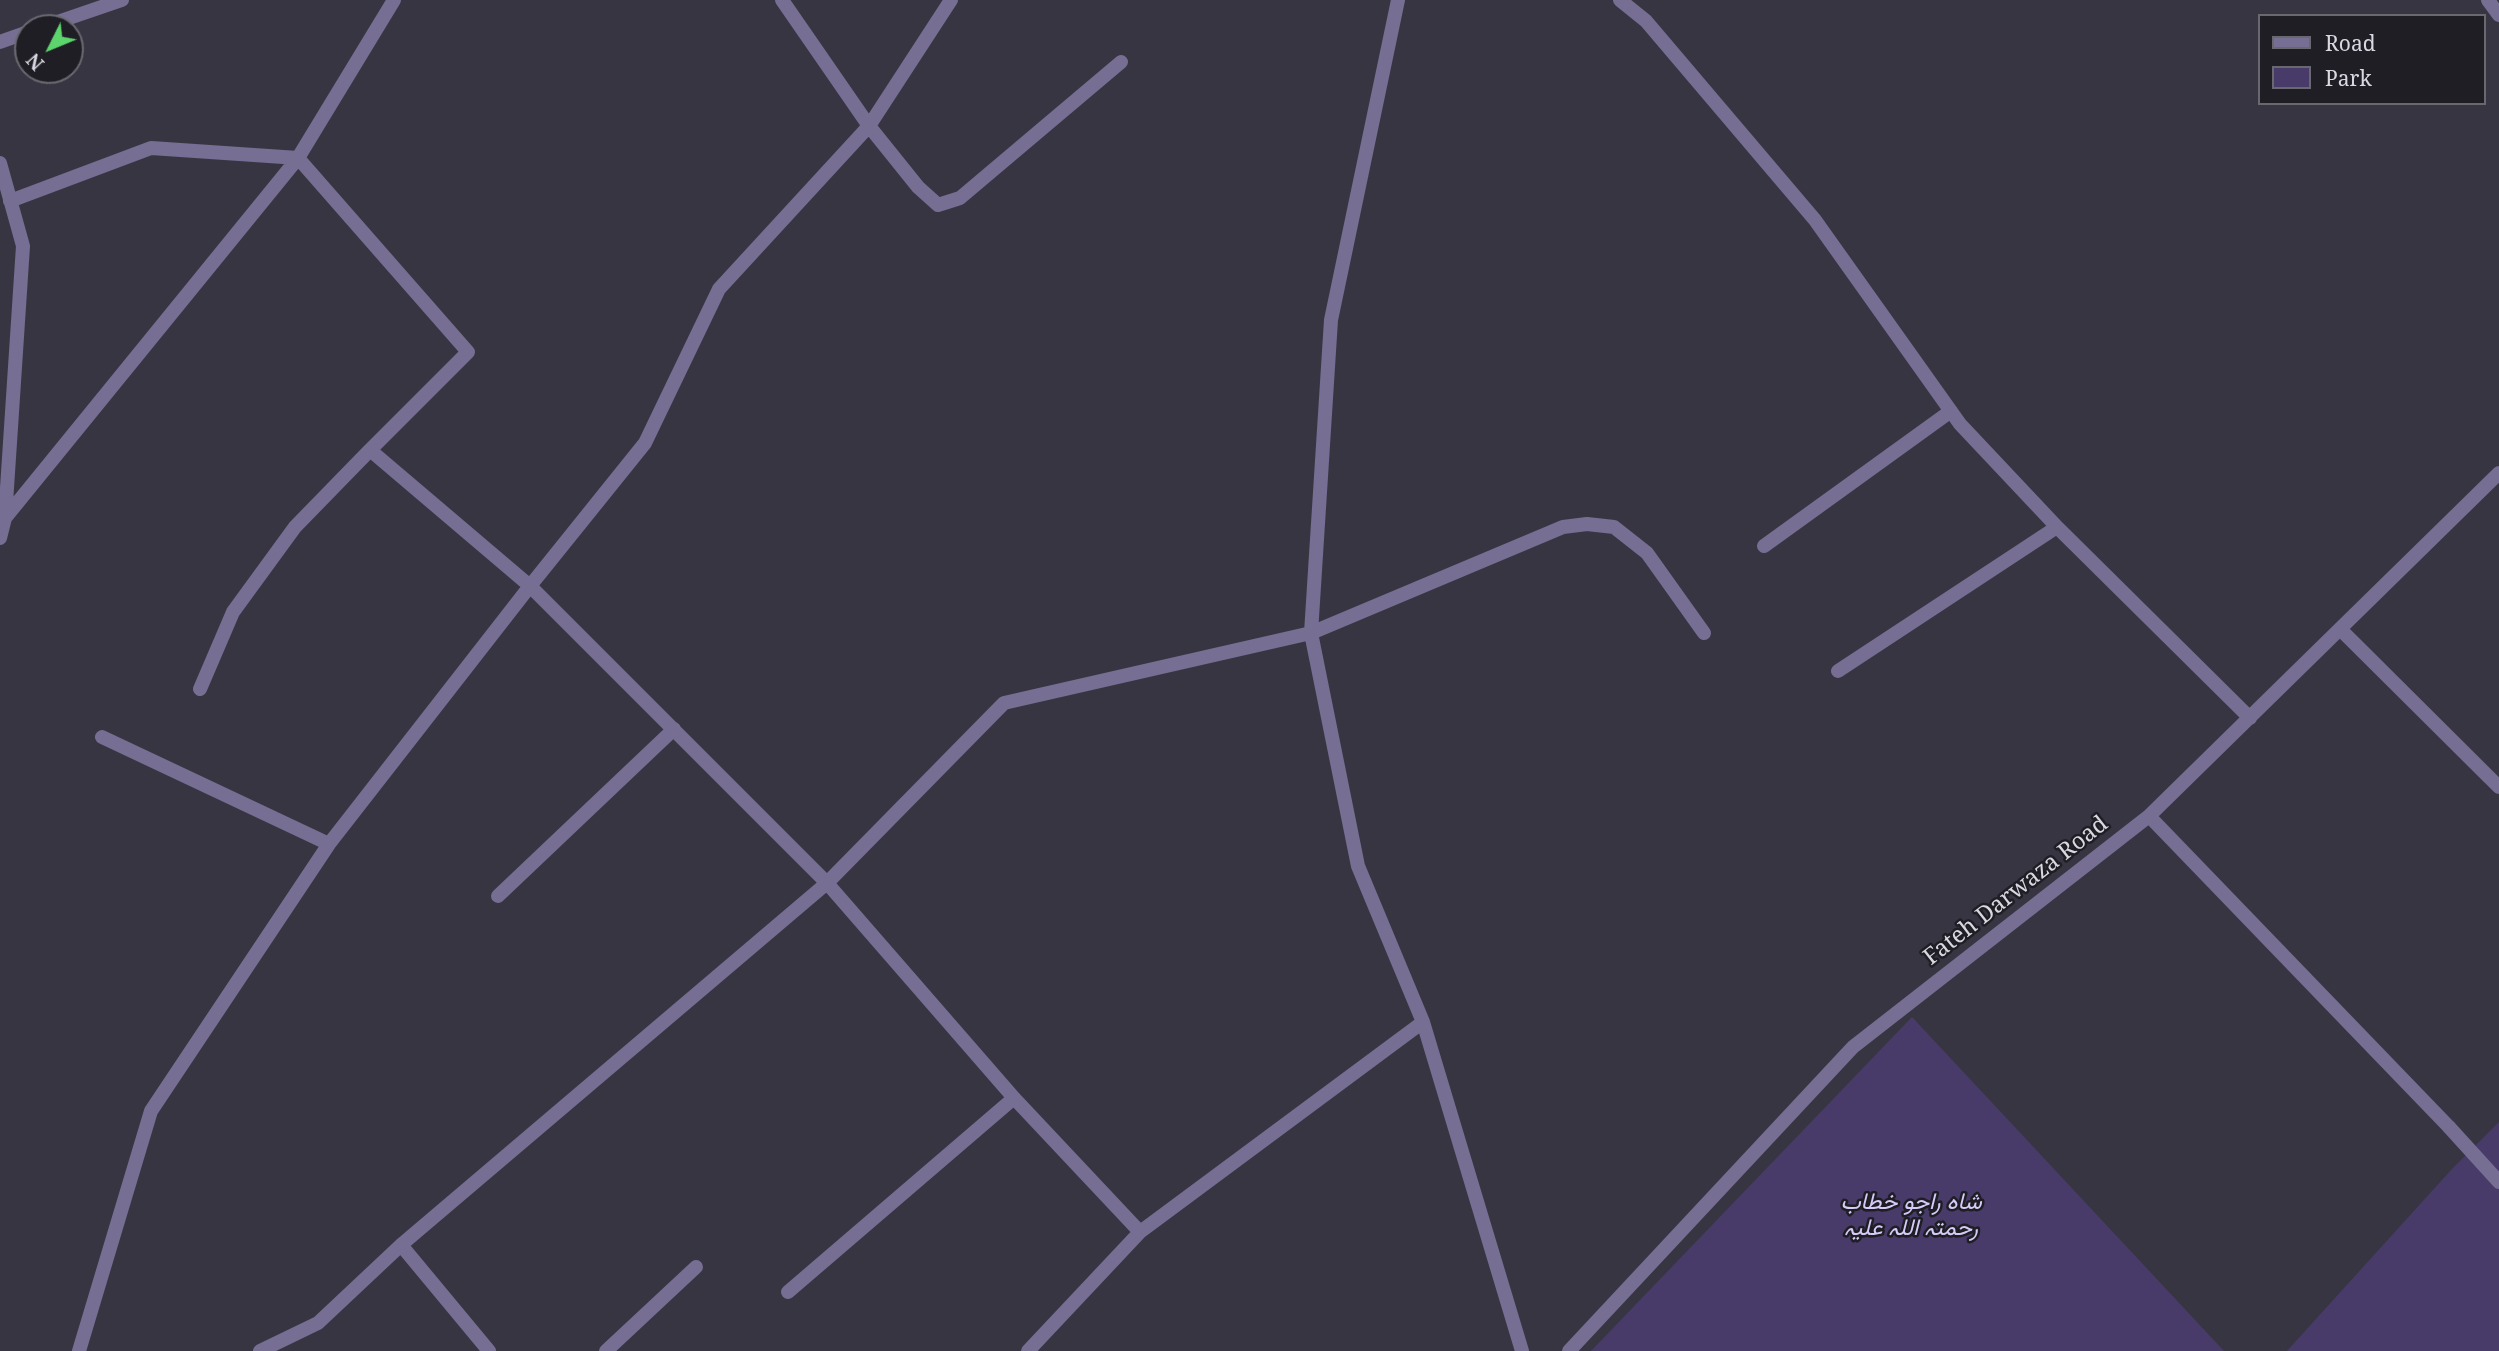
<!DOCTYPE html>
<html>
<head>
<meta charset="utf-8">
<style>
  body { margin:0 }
  #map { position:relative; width:2499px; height:1351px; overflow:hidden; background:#383543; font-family:"Noto Serif",serif }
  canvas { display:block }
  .legend { position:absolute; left:2258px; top:14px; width:228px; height:91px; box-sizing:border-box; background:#1f1e24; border:2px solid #696870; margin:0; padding:9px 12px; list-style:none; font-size:21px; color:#d9d7e1 }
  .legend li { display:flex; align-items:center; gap:14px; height:35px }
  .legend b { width:35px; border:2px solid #696870 }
  .north { position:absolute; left:14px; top:14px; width:70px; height:70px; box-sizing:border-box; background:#1f1e24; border:2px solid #696870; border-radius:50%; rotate:227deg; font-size:19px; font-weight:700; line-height:28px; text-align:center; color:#d9d7e1 }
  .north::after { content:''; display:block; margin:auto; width:24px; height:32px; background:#5dd56d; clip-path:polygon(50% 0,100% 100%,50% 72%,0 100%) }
</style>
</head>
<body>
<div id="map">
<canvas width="2499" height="1351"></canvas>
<ul class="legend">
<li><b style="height:9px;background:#776e93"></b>Road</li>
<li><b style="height:19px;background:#483b69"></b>Park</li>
</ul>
<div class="north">N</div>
</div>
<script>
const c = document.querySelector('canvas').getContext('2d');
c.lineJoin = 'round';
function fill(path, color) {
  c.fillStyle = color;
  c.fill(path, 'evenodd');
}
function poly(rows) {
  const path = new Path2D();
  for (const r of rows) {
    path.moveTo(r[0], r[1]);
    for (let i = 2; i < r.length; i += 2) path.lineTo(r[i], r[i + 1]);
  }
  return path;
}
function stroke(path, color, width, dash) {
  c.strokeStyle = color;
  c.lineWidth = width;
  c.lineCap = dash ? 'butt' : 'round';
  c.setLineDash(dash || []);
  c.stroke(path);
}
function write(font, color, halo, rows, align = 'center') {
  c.font = font + ' "Noto Serif",Vazirmatn,serif';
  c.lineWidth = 5;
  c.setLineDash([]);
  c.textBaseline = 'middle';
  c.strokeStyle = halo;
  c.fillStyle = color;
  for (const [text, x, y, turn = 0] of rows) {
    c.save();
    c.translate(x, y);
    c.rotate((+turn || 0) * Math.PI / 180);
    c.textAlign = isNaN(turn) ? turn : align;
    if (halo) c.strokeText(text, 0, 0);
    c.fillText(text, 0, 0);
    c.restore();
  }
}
const green = poly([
  [1912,1017,2224,1351,1591,1351],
  [2499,1122,2499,1351,2287,1351,2451,1170]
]);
const service = poly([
  [2449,1127,2499,1182]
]);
const minor = poly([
  [782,0,869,126,918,187,938,205,960,198,1121,62],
  [1398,0,1331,320,1311,633,1358,866,1423,1022,1522,1351],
  [1620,0,1646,21,1815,220,1960,424,2057,527,2250,718],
  [2488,0,2499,15],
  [40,28,122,0],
  [0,42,28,32],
  [0,163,23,246,5,518,0,538],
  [10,201,151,148,298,158,468,352,370,450,530,586,827,883,1014,1098,1140,1232],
  [5,518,298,158,394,0],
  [1764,546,1951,411],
  [2340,629,2499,787],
  [1838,671,2057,527],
  [200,689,233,612,295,527,370,450],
  [102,737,329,844],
  [2149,816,2449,1127],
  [498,896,674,729],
  [401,1245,489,1351],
  [788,1292,1014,1098],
  [79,1351,151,1111,329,844,530,586,645,443,719,289,869,126,951,0],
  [260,1351,318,1323,401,1245,827,883,1004,703,1311,633,1563,527,1587,524,1614,527,1647,553,1704,633],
  [606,1351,696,1267],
  [1028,1351,1140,1232,1423,1022],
  [1569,1351,1853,1047,2149,816,2499,473]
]);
const streetNames = [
  ["Fateh Darwaza Road",2016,891,-38]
];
const parkNames = [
  ["شاہ راجو خطاب",1911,1202],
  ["رحمتہ اللہ علیہ",1911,1228]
];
fill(green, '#483b69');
stroke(service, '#776e93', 14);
stroke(minor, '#776e93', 14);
write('23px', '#d9d7e1', '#1f1e24', streetNames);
write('italic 23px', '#d6cbf8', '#1f1e24', parkNames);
</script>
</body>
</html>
